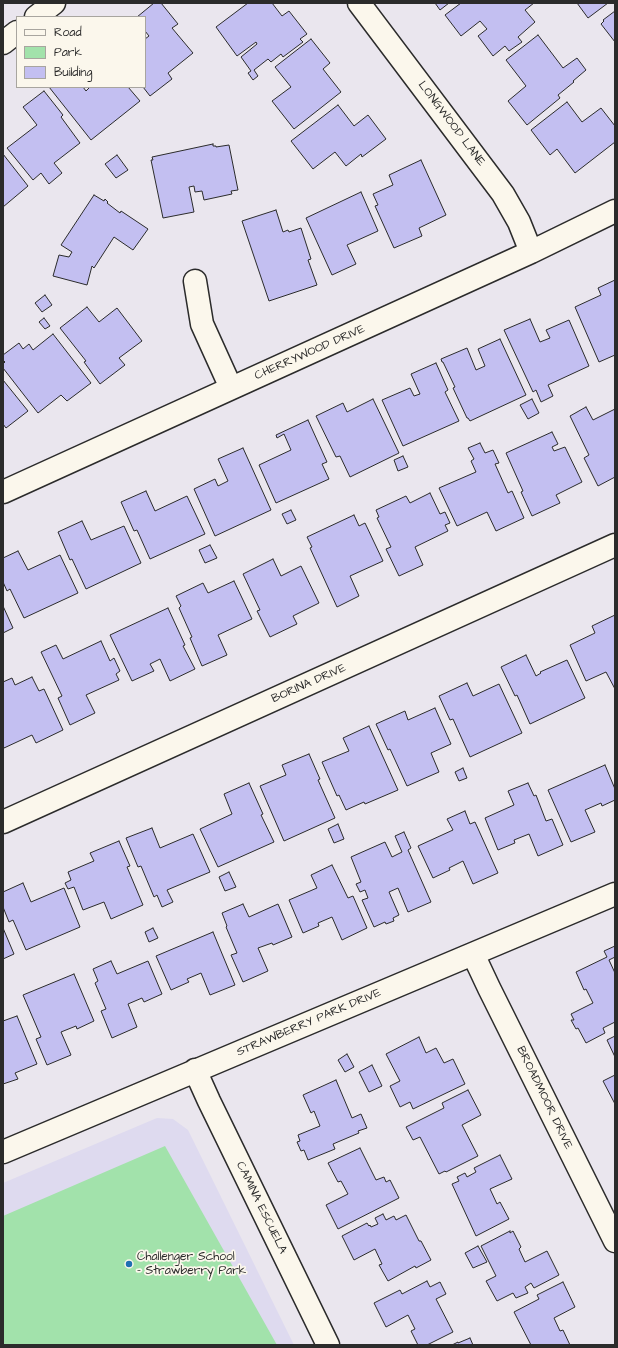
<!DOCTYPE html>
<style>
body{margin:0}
#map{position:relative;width:618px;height:1348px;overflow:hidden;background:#eae6ee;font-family:"Architects Daughter",sans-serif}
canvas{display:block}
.frame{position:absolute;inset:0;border:4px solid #2b2b2b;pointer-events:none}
.legend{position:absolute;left:16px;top:16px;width:130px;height:72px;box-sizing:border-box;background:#fbf7ec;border:1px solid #a8a59f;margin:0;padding:5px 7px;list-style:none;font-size:12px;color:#2b2b2b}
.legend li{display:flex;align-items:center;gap:8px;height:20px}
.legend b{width:20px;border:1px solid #a8a59f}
</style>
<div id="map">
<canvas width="618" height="1348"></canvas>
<div class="frame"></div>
<ul class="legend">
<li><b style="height:5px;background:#fbf7ec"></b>Road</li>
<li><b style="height:11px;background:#a2e2ab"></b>Park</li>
<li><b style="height:11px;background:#c3bff1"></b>Building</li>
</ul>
</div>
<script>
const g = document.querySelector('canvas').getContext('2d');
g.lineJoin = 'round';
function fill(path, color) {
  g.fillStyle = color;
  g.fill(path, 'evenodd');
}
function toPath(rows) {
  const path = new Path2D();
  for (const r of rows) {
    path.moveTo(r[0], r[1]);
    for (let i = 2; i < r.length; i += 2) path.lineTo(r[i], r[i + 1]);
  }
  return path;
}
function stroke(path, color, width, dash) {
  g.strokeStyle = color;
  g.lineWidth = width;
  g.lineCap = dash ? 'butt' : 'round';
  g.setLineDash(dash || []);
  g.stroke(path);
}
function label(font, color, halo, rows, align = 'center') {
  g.font = font + ' "Architects Daughter",sans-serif';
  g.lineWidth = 3.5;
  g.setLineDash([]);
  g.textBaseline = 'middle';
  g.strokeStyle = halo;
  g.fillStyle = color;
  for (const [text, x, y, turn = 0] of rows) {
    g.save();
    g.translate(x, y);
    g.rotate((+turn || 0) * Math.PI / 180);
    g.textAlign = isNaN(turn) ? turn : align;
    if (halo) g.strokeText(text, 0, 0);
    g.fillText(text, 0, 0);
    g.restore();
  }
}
const built = toPath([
 [157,1118,173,1119,188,1130,294,1345,3,1345,3,1183]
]);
const green = toPath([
 [165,1146,277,1345,3,1345,3,1216]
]);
const building = toPath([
 [154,3,161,3,178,24,172,28,193,53,168,73,172,79,150,96,143,87,145,87,145,39,149,36,145,31,145,17,137,17,154,3],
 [248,3,272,3,282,16,289,11,307,34,300,39,303,42,283,57,281,54,271,62,268,59,254,70,258,76,253,80,248,73,251,71,241,57,257,44,256,42,237,56,216,27,248,3],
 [435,3,449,3,440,10,435,3],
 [461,3,534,3,525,10,535,22,518,37,522,42,509,51,505,46,493,56,478,36,487,29,480,21,461,36,445,15,461,3],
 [577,3,608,3,588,18,577,3],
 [615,11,615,42,601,24,604,21,603,20,615,11],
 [538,35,563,68,577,58,586,70,573,81,574,82,558,95,560,98,527,125,508,101,526,86,506,60,538,35],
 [311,39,330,63,323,69,341,92,294,129,272,101,291,87,275,67,311,39],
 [49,87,83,87,86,91,90,87,128,87,140,101,91,140,49,87],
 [44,91,63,115,61,117,80,143,54,163,62,173,49,184,41,173,33,180,7,148,37,125,23,107,44,91],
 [567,102,582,122,601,108,615,126,615,142,575,173,557,149,550,155,531,130,567,102],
 [338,105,354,126,368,115,386,139,362,157,361,154,346,166,335,152,313,169,291,141,338,105],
 [213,144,213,146,216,146,216,147,229,145,238,190,231,191,232,194,204,200,202,191,195,192,194,186,189,187,194,212,163,218,151,160,153,160,152,157,213,144],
 [3,154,28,186,3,207,3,154],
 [117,155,128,170,116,178,105,164,117,155],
 [421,160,446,215,419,228,422,236,394,248,375,206,378,205,373,194,393,185,389,175,421,160],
 [361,192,378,231,347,245,356,264,332,275,306,218,361,192],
 [94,195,104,201,105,199,108,202,107,203,120,213,121,211,148,229,133,250,114,237,94,268,92,266,87,285,53,276,59,255,69,257,72,252,61,245,94,195],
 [276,210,283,232,288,230,289,232,301,228,311,259,308,260,317,285,269,301,242,221,276,210],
 [615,280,615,355,599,362,575,307,601,295,598,288,615,280],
 [45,295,52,305,42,312,35,303,45,295],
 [87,307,99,322,117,308,142,341,119,358,125,365,100,384,84,362,86,361,60,328,87,307],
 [44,318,50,326,45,329,39,322,44,318],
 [530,319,540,342,550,338,546,330,569,320,589,366,548,385,553,396,541,402,536,390,533,392,504,330,530,319],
 [53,334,91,383,67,401,61,395,38,413,3,368,3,364,5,362,3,360,3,355,19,343,23,349,29,344,33,350,53,334],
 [500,339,526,395,470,421,468,418,467,418,453,388,455,387,443,362,442,362,441,359,467,348,476,370,485,366,478,349,500,339],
 [436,363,448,390,445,392,459,421,403,446,382,400,410,388,414,396,420,394,411,374,436,363],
 [3,380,28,411,6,428,3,424,3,380],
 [373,399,399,453,350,477,340,456,336,457,316,416,343,403,347,412,373,399],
 [532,399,539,413,528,419,520,405,532,399],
 [586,407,593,420,615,409,615,477,598,486,584,458,589,455,570,416,586,407],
 [308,420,327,462,322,464,329,479,276,503,259,465,291,450,284,434,277,438,276,435,308,420],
 [552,432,558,444,552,447,554,451,565,447,582,482,556,495,560,503,532,516,521,492,523,491,506,453,552,432],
 [480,443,485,453,493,450,499,463,495,464,508,493,512,491,524,518,496,531,487,512,457,526,439,488,476,472,471,461,474,459,468,448,480,443],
 [243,448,271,510,215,536,194,489,215,479,218,486,228,481,218,459,243,448],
 [403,456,408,467,398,471,394,460,403,456],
 [146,491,155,511,187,496,205,534,150,559,137,530,134,531,121,502,146,491],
 [430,493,440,514,445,512,450,523,445,525,448,531,415,547,423,565,399,576,386,549,391,547,377,518,379,517,376,510,406,496,410,503,430,493],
 [291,510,296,520,287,524,282,514,291,510],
 [354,515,359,526,365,523,383,561,350,576,359,596,337,607,310,548,312,547,307,537,354,515],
 [82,521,91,540,124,526,141,563,86,589,72,559,70,560,58,532,82,521],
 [210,545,217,558,205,563,199,550,210,545],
 [18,551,28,570,60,555,78,593,24,618,10,589,7,591,3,582,3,558,18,551],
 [273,559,281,576,301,566,319,603,293,616,297,624,270,637,257,611,260,610,243,574,273,559],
 [234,581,252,619,218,635,227,655,202,666,190,638,192,637,179,608,181,606,176,596,203,583,208,593,234,581],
 [3,606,13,628,3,633,3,606],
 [168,608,185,645,183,646,195,669,170,681,160,659,150,664,154,671,132,681,110,635,168,608],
 [615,615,615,689,606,672,586,681,570,645,595,633,592,626,615,615],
 [101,641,110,661,114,658,120,671,116,674,119,680,86,695,95,713,70,725,58,698,62,696,41,652,56,645,63,659,101,641],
 [526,655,536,676,541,673,540,672,567,660,585,698,530,724,517,695,515,696,501,667,526,655],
 [32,677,39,691,44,689,63,730,36,743,32,735,4,748,3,745,3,682,12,678,15,685,32,677],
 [467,683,473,696,499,684,522,733,470,757,453,719,450,720,439,696,467,683],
 [435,708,451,744,431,753,439,772,407,786,390,749,388,750,376,724,405,711,408,720,435,708],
 [369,726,398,790,365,804,364,802,346,810,339,795,337,796,322,762,349,751,343,738,369,726],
 [309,754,320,779,318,780,335,818,284,841,260,786,286,775,282,765,309,754],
 [605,765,615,789,615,800,602,806,601,803,585,810,595,832,571,842,548,790,605,765],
 [463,768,467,778,459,781,455,772,463,768],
 [249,783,263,814,261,815,274,842,218,867,200,829,232,814,224,794,249,783],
 [528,783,534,796,536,795,546,821,552,819,563,845,538,856,529,834,514,840,515,843,498,850,485,818,514,805,508,791,528,783],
 [465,811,470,824,475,822,498,873,473,884,463,861,449,868,450,870,433,878,418,846,453,830,447,819,465,811],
 [338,824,344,839,334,843,328,829,338,824],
 [152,828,160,848,193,834,210,872,167,890,173,902,162,907,157,895,154,897,141,866,138,867,126,838,152,828],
 [404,832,411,848,408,850,431,902,408,912,398,888,389,892,399,915,393,918,394,921,386,924,385,922,374,927,362,900,368,898,365,890,360,892,356,884,361,882,351,857,385,842,392,857,402,852,395,836,404,832],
 [119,841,130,866,127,867,143,905,111,919,104,902,83,910,74,887,68,889,65,883,71,880,68,872,94,861,90,853,119,841],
 [332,865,348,898,353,896,367,928,342,940,332,917,318,923,319,926,303,933,289,900,317,888,311,875,332,865],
 [229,872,236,887,225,891,219,877,229,872],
 [23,883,31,902,64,888,80,927,26,950,13,920,9,922,3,907,3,892,23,883],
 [243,904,249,917,278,904,292,937,273,945,272,943,258,948,268,971,243,982,231,955,237,953,226,927,227,926,222,913,243,904],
 [3,928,14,954,3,959,3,928],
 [153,928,158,938,149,942,145,932,153,928],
 [213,932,235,985,210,995,201,973,187,979,189,982,171,990,156,956,213,932],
 [615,946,615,957,609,960,615,973,615,1022,603,1028,605,1033,586,1043,578,1028,576,1029,571,1020,574,1020,571,1014,593,1003,586,989,584,990,576,972,607,957,604,951,615,946],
 [111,961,117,974,148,961,162,994,144,1002,142,998,128,1004,137,1027,112,1038,101,1011,106,1009,95,983,98,981,93,969,111,961],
 [74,974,94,1021,77,1029,76,1026,61,1032,71,1055,47,1065,36,1039,41,1037,23,995,74,974],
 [17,1016,37,1064,15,1073,18,1079,3,1084,3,1021,17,1016],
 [615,1036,615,1057,607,1040,615,1036],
 [419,1037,426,1053,436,1048,444,1063,453,1059,465,1084,413,1109,410,1102,400,1107,390,1086,400,1081,386,1054,419,1037],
 [347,1054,354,1067,345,1072,338,1060,347,1054],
 [372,1065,382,1086,369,1092,359,1072,372,1065],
 [615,1075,615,1104,603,1081,615,1075],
 [336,1080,352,1118,361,1114,367,1128,358,1131,359,1133,333,1144,335,1149,308,1160,304,1150,301,1151,297,1142,300,1141,298,1135,320,1126,314,1111,311,1113,303,1095,336,1080],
 [468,1090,481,1115,462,1125,478,1156,446,1172,445,1171,439,1174,420,1137,413,1140,406,1127,444,1108,442,1103,468,1090],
 [360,1148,376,1180,384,1177,386,1182,390,1180,399,1198,338,1229,326,1205,348,1194,341,1181,338,1182,328,1163,360,1148],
 [500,1155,512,1179,490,1189,497,1204,500,1202,509,1219,476,1236,452,1184,459,1181,457,1177,465,1173,467,1177,476,1172,474,1168,500,1155],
 [383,1214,386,1220,394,1216,396,1220,406,1215,419,1241,421,1241,431,1260,416,1268,415,1266,388,1281,379,1265,382,1264,375,1249,354,1260,342,1236,367,1223,369,1226,370,1225,371,1227,378,1224,375,1218,383,1214],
 [510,1231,510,1233,513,1231,521,1247,519,1249,525,1262,547,1251,559,1275,534,1288,531,1283,525,1287,528,1293,516,1298,513,1293,497,1301,486,1281,496,1276,481,1246,510,1231],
 [478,1246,487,1262,473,1268,465,1253,478,1246],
 [427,1281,430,1287,440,1282,446,1294,436,1299,453,1332,427,1345,418,1345,411,1331,415,1329,408,1315,386,1327,374,1303,400,1290,402,1294,427,1281],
 [563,1282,575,1307,554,1318,560,1331,563,1330,570,1345,531,1345,514,1312,539,1299,537,1295,563,1282],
 [470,1338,473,1345,452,1345,458,1342,458,1343,470,1338]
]);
const minor = toPath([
 [359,3,503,194,519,222,531,252],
 [36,17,54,3],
 [3,43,17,32],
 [195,281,202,324,231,388],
 [3,492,531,252,615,211],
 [3,822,615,545],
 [473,954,489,988,615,1241],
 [195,1070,209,1101,328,1345],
 [3,1152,615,894]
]);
const markers = [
 [129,1264,4,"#1f6fb2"]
];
const streetNames = [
 ["LONGWOOD LANE",451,124,53],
 ["CHERRYWOOD DRIVE",310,353,-24],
 ["BORINA DRIVE",309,684,-24],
 ["STRAWBERRY PARK DRIVE",309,1023,-23],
 ["BROADMOOR DRIVE",544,1098,64],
 ["CAMINA ESCUELA",261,1208,64]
];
const poiNames = [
 ["Challenger School",137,1257],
 ["- Strawberry Park",137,1271]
];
fill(built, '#dedaef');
fill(green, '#a2e2ab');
fill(building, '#c3bff1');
stroke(building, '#2b2b2b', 1);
stroke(minor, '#2b2b2b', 25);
stroke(minor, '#fbf7ec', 22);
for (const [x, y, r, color] of markers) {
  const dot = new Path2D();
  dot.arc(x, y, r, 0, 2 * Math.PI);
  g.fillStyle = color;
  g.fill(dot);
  stroke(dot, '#fbf7ec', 1.5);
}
label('12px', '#2b2b2b', '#fbf7ec', streetNames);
label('12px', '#2b2b2b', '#fbf7ec', poiNames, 'left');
</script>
